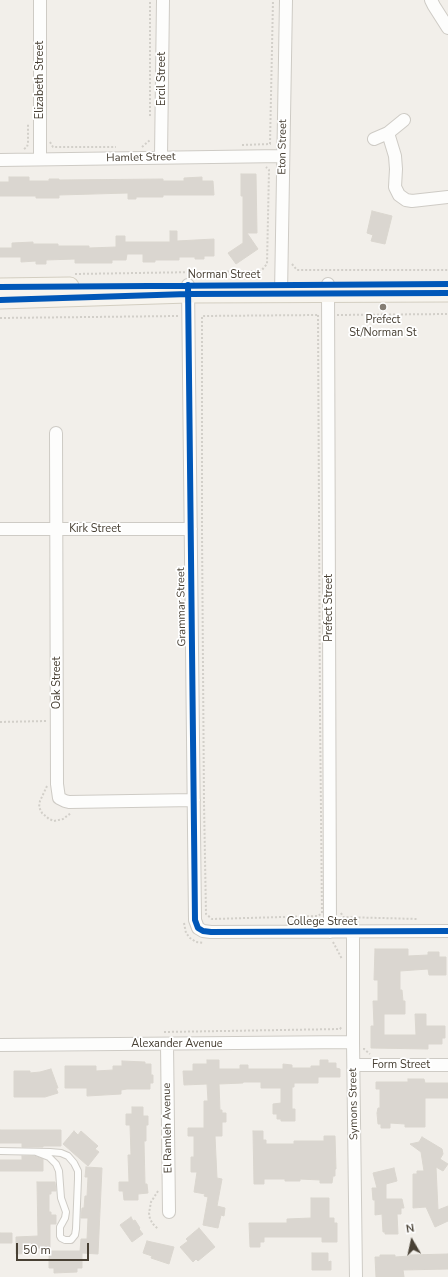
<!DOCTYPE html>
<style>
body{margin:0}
#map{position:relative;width:448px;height:1277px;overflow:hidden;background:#f2efea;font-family:"Nunito Sans",sans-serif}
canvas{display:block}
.north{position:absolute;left:392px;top:1221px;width:40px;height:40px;-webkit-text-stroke:3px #fff;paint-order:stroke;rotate:351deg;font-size:11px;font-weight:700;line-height:16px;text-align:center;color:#484034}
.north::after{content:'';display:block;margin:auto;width:14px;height:18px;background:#484034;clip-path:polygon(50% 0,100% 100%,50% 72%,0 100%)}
.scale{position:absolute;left:16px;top:1243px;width:73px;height:18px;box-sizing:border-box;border:2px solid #484034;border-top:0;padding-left:5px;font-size:12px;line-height:14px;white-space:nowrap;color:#484034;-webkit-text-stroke:3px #fff;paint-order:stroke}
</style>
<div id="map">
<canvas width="448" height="1277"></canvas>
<div class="north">N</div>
<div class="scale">50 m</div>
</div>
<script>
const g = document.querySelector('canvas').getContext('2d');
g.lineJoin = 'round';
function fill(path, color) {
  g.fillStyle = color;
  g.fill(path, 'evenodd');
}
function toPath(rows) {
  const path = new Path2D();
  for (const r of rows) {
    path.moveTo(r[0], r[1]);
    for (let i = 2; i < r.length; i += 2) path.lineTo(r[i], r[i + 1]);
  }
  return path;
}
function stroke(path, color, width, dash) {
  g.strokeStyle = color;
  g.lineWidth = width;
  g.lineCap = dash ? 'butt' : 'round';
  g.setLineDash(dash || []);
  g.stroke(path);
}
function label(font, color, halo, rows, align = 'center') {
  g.font = font + ' "Nunito Sans",sans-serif';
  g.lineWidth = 3.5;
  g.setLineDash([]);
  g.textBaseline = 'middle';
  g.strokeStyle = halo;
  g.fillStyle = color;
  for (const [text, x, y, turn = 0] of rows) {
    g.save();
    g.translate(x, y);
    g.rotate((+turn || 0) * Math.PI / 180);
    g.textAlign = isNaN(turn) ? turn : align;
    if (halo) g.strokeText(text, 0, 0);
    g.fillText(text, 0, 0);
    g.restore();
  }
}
const building = toPath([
 [241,174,256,174,257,233,247,233,258,249,236,264,228,253,243,243,243,196,241,196,241,174],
 [9,177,29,177,29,181,49,181,49,179,59,179,59,180,163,179,163,181,184,181,184,178,202,177,202,181,213,181,214,195,163,195,163,197,136,197,136,199,128,199,128,193,59,195,59,198,36,198,36,196,0,196,0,182,9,182,9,177],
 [372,211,392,216,385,244,371,241,373,235,367,233,372,211],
 [170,231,177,231,177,241,214,239,214,256,204,256,204,259,195,259,195,257,179,257,179,260,155,260,155,262,143,262,143,254,127,254,126,260,112,260,112,263,75,263,75,259,46,260,46,264,36,264,36,261,21,262,21,257,0,257,0,248,12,248,12,243,33,242,33,244,58,244,58,246,89,246,89,248,116,247,116,236,125,236,125,242,170,242,170,231],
 [375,949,408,949,408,956,428,955,428,952,439,952,439,957,446,957,446,975,429,975,428,969,400,971,400,990,402,990,403,1001,405,1001,405,1014,384,1014,384,1035,416,1035,415,1014,426,1014,426,1026,445,1026,445,1038,442,1038,442,1044,428,1044,428,1049,371,1048,371,1026,374,1026,373,1001,378,1001,378,980,374,980,375,949],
 [207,1060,219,1060,219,1069,240,1069,240,1065,248,1065,248,1069,283,1069,283,1064,292,1065,292,1068,311,1068,311,1066,320,1066,320,1060,328,1060,328,1063,336,1063,336,1068,340,1069,340,1077,318,1077,318,1083,294,1083,294,1087,292,1087,292,1109,295,1109,295,1121,281,1121,281,1119,277,1119,277,1114,273,1114,273,1104,281,1103,281,1088,261,1088,261,1082,243,1082,243,1083,219,1084,220,1110,222,1110,222,1113,226,1113,226,1122,222,1122,222,1136,215,1136,217,1178,222,1179,217,1206,225,1208,224,1216,221,1215,218,1228,203,1225,208,1197,204,1196,205,1194,194,1192,197,1172,191,1172,191,1157,194,1157,194,1136,188,1136,188,1128,204,1128,204,1101,208,1101,207,1084,184,1085,183,1071,193,1071,193,1064,207,1064,207,1060],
 [122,1061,145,1062,145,1064,151,1064,151,1075,153,1075,153,1083,150,1083,150,1089,127,1089,121,1090,121,1094,87,1096,87,1088,65,1088,65,1066,96,1066,96,1071,113,1070,113,1066,122,1066,122,1061],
 [51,1069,58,1088,56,1088,58,1093,45,1097,14,1097,14,1071,30,1071,30,1073,40,1072,51,1069],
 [408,1079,424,1079,425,1083,448,1083,448,1098,425,1098,425,1127,405,1127,405,1124,390,1123,390,1128,381,1128,381,1124,378,1124,377,1113,378,1108,380,1108,380,1089,376,1089,376,1082,408,1082,408,1079],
 [132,1107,143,1107,143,1116,148,1116,148,1125,146,1125,146,1141,144,1141,145,1184,147,1184,148,1193,138,1194,138,1200,124,1200,123,1191,119,1191,119,1182,129,1182,128,1155,131,1155,130,1125,126,1125,126,1114,132,1114,132,1107],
 [0,1130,61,1130,61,1146,43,1146,43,1147,22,1147,22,1143,0,1143,0,1130],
 [74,1131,78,1135,81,1131,98,1146,95,1149,99,1152,88,1166,63,1144,74,1131],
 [253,1131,263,1131,263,1140,266,1140,266,1144,294,1144,294,1141,324,1141,324,1136,335,1136,336,1169,335,1169,335,1176,333,1176,332,1183,320,1183,320,1180,300,1179,300,1181,285,1181,285,1179,264,1179,264,1184,254,1184,253,1131],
 [422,1137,442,1149,443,1154,440,1159,448,1164,443,1171,436,1167,438,1210,448,1206,448,1221,435,1227,426,1207,413,1208,413,1174,417,1174,417,1171,424,1171,421,1152,410,1144,419,1142,422,1137],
 [22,1156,34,1156,43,1159,43,1171,0,1171,0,1160,22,1160,22,1156],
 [86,1167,102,1168,98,1254,82,1253,82,1268,77,1268,77,1272,54,1273,54,1268,49,1268,49,1251,80,1251,81,1239,87,1239,88,1218,81,1218,82,1208,84,1208,85,1196,87,1196,88,1177,85,1177,86,1167],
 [394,1168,397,1181,386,1184,386,1199,402,1199,404,1208,401,1208,401,1214,397,1214,398,1234,385,1234,385,1232,383,1232,382,1214,375,1215,375,1200,373,1200,372,1188,377,1188,373,1173,394,1168],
 [37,1182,55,1182,56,1191,51,1191,51,1194,49,1194,49,1212,51,1212,51,1215,56,1215,56,1224,50,1224,50,1248,32,1248,32,1253,16,1254,16,1237,38,1236,37,1182],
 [311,1198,329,1198,329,1218,334,1218,334,1223,337,1223,337,1242,322,1242,322,1237,264,1237,264,1242,260,1242,260,1247,250,1247,249,1223,287,1223,287,1219,311,1218,311,1198],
 [131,1217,133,1221,135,1220,140,1228,139,1229,143,1234,132,1242,120,1225,131,1217],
 [199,1228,215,1247,198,1261,196,1259,193,1262,180,1247,188,1241,186,1239,199,1228],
 [0,1233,12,1233,12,1243,0,1243,0,1233],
 [147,1241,174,1247,169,1264,151,1258,152,1256,143,1253,147,1241],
 [312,1253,328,1253,328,1262,331,1261,331,1270,312,1270,312,1253],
 [448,1254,448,1269,403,1270,404,1277,376,1277,375,1257,380,1257,380,1255,395,1255,395,1257,410,1256,410,1255,448,1254]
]);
const path = toPath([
 [150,116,150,0],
 [50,142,53,147,116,147],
 [242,145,270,144,273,0],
 [142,147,150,140,150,139],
 [24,149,27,147,28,143,28,123],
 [292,264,297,270,448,270],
 [75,274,261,271,267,264,269,170,266,167],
 [318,315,320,711,322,913,318,916,212,919,206,914,204,802,202,532,202,316,318,315],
 [337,315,448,314],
 [0,318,179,316],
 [0,722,47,721],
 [47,786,40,801,39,807,42,813,49,819,54,821,63,819,71,813],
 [341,913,343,917,418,919],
 [184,923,186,933,190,938,196,942,204,943],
 [333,942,342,959],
 [164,1032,340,1029,342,1026],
 [364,1048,364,1049,370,1054],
 [158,1191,151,1202,149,1213,150,1219,153,1224,158,1229]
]);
const lane = toPath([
 [0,1151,50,1152,61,1153,68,1156,74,1163,78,1171,78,1179,76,1229,75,1235,71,1240,65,1240,61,1238,60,1236,60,1227,65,1218,66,1212,61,1198,59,1171,56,1164,49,1157,36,1152]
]);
const street = toPath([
 [40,0,40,159],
 [431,0,434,6,448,28],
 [388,133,395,156,396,169,395,187,399,195,406,200,412,201,448,197],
 [374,139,388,133,404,120],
 [161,157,163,0],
 [0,160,283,156],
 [328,284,330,932],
 [188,285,195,920,198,928,203,931,211,932,448,931],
 [281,294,286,0],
 [56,433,57,784,59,798,65,801,69,802,194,800],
 [0,529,191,529],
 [353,932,353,1042,356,1277],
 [167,1044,169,1212],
 [0,1045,353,1042],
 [354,1065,448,1065]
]);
const secondary = toPath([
 [0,287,70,286],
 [0,300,188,294,448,293]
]);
const cycleway = toPath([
 [188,285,195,920,198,928,203,931,211,932,448,931],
 [0,287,448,284],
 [0,300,188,294,448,293]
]);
const markers = [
 [383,307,4,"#847d74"]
];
const streetNames = [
 ["Ercil Street",162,79,-90],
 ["Elizabeth Street",40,80,-90],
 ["Eton Street",283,147,-89],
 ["Hamlet Street",141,158,-1],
 ["Norman Street",224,275],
 ["Kirk Street",95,529],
 ["Grammar Street",182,607,-91],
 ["Prefect Street",329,608,-90],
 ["Oak Street",57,683,-90],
 ["College Street",322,922],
 ["Alexander Avenue",177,1044],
 ["Form Street",401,1065],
 ["Symons Street",354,1104,-91],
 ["El Ramleh Avenue",168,1128,-91]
];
const poiNames = [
 ["Prefect",383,320],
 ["St/Norman St",383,333]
];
fill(building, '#dad6d0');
stroke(building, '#dad6cf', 1);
stroke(lane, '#cecbc5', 8);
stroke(street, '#cecbc5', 14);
stroke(secondary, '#d3cec1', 19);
stroke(path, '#d2cfc9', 2, [2, 2]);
stroke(lane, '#fdfdfc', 6);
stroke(street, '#fdfdfc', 12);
stroke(secondary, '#f7f4ee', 17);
stroke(cycleway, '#0057b8', 6);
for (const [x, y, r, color] of markers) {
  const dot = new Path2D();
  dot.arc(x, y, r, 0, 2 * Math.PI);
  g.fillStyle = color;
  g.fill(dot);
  stroke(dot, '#fff', 1.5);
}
label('11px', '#484034', '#fff', streetNames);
label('11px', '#484034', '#fff', poiNames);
</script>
